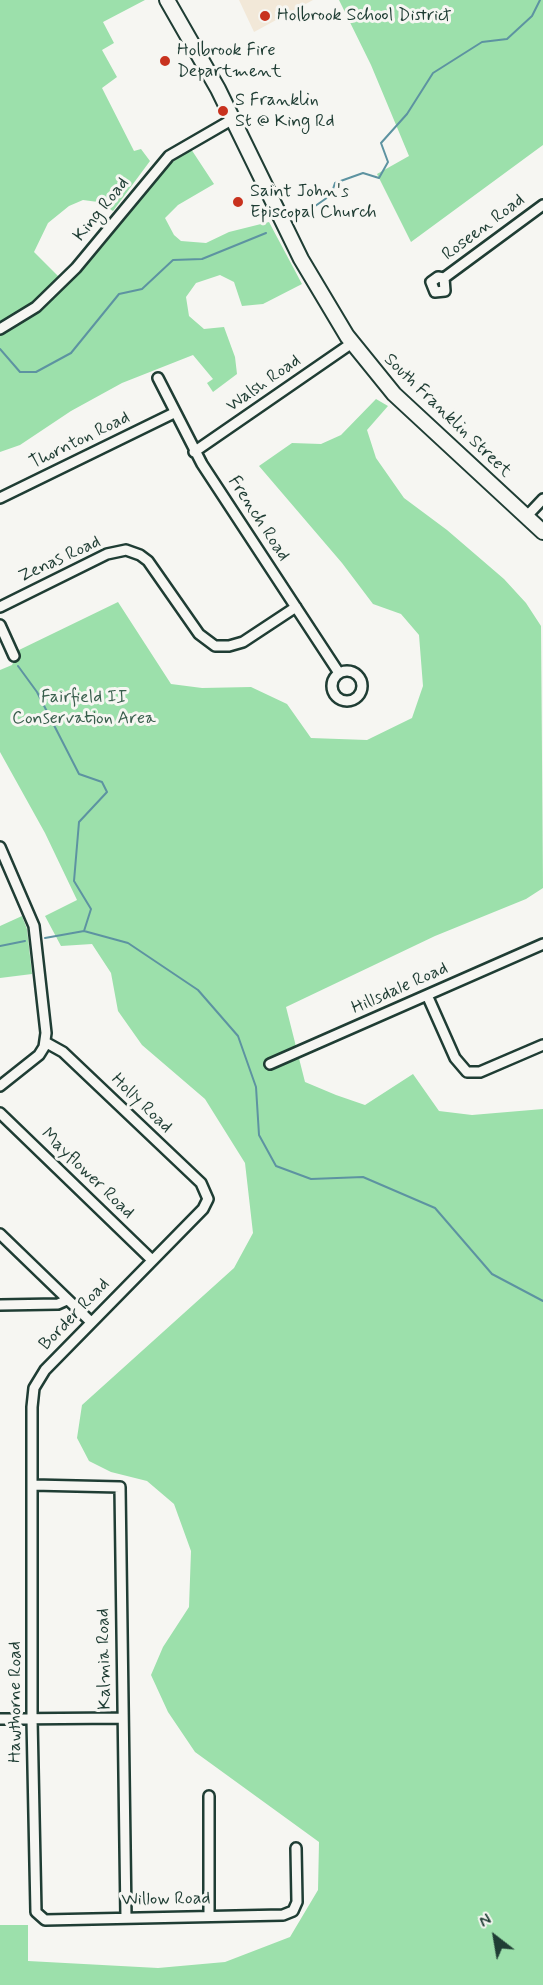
<!DOCTYPE html>
<style>
body{margin:0}
#map{position:relative;width:543px;height:1985px;overflow:hidden;background:#f6f6f2;font-family:Mynerve,sans-serif}
canvas{display:block}
.north{position:absolute;left:465px;top:1907px;width:60px;height:60px;-webkit-text-stroke:4px #f6f6f2;paint-order:stroke;rotate:329deg;font-size:16px;font-weight:700;line-height:24px;text-align:center;color:#1f3d34}
.north::after{content:'';display:block;margin:auto;width:21px;height:27px;background:#1f3d34;clip-path:polygon(50% 0,100% 100%,50% 72%,0 100%)}
</style>
<div id="map">
<canvas width="543" height="1985"></canvas>
<div class="north">N</div>
</div>
<script>
const g = document.querySelector('canvas').getContext('2d');
g.lineJoin = 'round';
function fill(path, color) {
  g.fillStyle = color;
  g.fill(path, 'evenodd');
}
function toPath(rows) {
  const path = new Path2D();
  for (const r of rows) {
    if (r.length === 3) {
      path.moveTo(r[0] + r[2], r[1]);
      path.arc(r[0], r[1], r[2], 0, 2 * Math.PI);
      continue;
    }
    path.moveTo(r[0], r[1]);
    for (let i = 2; i < r.length; i += 2) path.lineTo(r[i], r[i + 1]);
  }
  return path;
}
function stroke(path, color, width, dash) {
  g.strokeStyle = color;
  g.lineWidth = width;
  g.lineCap = dash ? 'butt' : 'round';
  g.setLineDash(dash || []);
  g.stroke(path);
}
function label(font, color, halo, rows, align = 'center') {
  g.font = font + ' Mynerve,sans-serif';
  g.lineWidth = 6;
  g.setLineDash([]);
  g.textBaseline = 'middle';
  g.strokeStyle = halo;
  g.fillStyle = color;
  for (const [text, x, y, turn = 0] of rows) {
    g.save();
    g.translate(x, y);
    g.rotate((+turn || 0) * Math.PI / 180);
    g.textAlign = isNaN(turn) ? turn : align;
    if (halo) g.strokeText(text, 0, 0);
    g.fillText(text, 0, 0);
    g.restore();
  }
}
const built = toPath([
 [239,0,313,0,254,32]
]);
const green = toPath([
 [0,0,145,0,103,22,114,43,102,50,117,77,102,88,134,151,141,149,150,161,113,211,98,202,83,200,69,206,48,223,34,252,67,285,103,246,170,164,191,149,214,184,178,205,165,218,174,235,181,241,206,243,229,232,269,222,302,284,263,304,242,306,234,282,220,275,196,283,186,297,189,316,204,329,224,327,235,357,237,374,213,392,207,383,213,379,193,355,122,383,71,411,20,445,0,452],
 [339,0,543,0,543,145,411,242,377,174,409,156,371,65],
 [376,399,388,406,367,430,376,458,404,498,447,530,504,579,526,603,541,626,543,888,526,899,435,936,286,1007,305,1082,336,1095,365,1105,413,1074,439,1111,472,1115,543,1109,543,1985,0,1985,0,1925,28,1925,28,1961,158,1968,225,1962,290,1937,318,1890,319,1842,195,1752,168,1712,151,1675,163,1647,189,1607,191,1551,174,1504,147,1481,111,1472,89,1461,77,1438,82,1405,234,1268,253,1233,245,1163,205,1099,142,1045,118,1011,111,973,92,944,61,946,45,916,77,900,45,833,0,752,0,670,12,665,19,650,118,602,171,684,202,688,251,687,287,704,311,738,367,740,412,718,423,686,419,635,401,614,373,604,342,563,259,466,292,443,321,444,341,435],
 [22,916,27,929,32,974,0,978,0,926]
]);
const stream = toPath([
 [295,220,331,195,335,183,363,173,379,178,388,162,381,143,407,114,433,73,482,42,507,39,532,16,540,0],
 [0,349,20,372,36,372,71,353,119,294,142,289,173,260,202,259,266,233],
 [18,666,37,692,79,774,102,782,107,792,79,822,74,881,91,909,84,931],
 [45,938,84,931,128,943,198,990,238,1036,256,1087,259,1135,276,1166,311,1179,363,1177,435,1208,492,1274,543,1301],
 [0,946,25,941]
]);
const street = toPath([
 [444,278,445,291,435,292,431,282,438,277,444,278,543,205],
 [0,329,36,307,76,268,169,156,233,119],
 [158,378,202,464,339,673],
 [194,452,352,343],
 [0,498,174,413],
 [526,517,543,499],
 [0,607,107,554,126,550,140,555,148,561,199,634,215,646,229,646,243,642,296,607],
 [0,625,14,656],
 [347,686,15],
 [0,847,34,926,46,1033,44,1047,39,1055,0,1086],
 [427,995,455,1058,467,1072,480,1072,543,1045],
 [45,1042,63,1052,201,1183,208,1199,203,1209,45,1370,34,1388,32,1407,32,1719,36,1912,45,1920,283,1915,293,1911,297,1902,296,1848],
 [270,1064,543,944],
 [0,1113,152,1260],
 [0,1234,91,1322],
 [0,1305,58,1304,67,1300],
 [33,1485,120,1487,126,1918],
 [0,1719,123,1718],
 [209,1915,209,1796]
]);
const secondary = toPath([
 [167,0,218,89,301,259,347,336,394,394,543,532]
]);
const markers = [
 [265,16,6,"#c8321e"],
 [165,61,6,"#c8321e"],
 [223,111,6,"#c8321e"],
 [238,202,6,"#c8321e"]
];
const poiNames = [
 ["Holbrook School District",277,16],
 ["Holbrook Fire",177,51],
 ["Department",177,72],
 ["S Franklin",235,101],
 ["St @ King Rd",235,122],
 ["Saint John's",250,192],
 ["Episcopal Church",250,213]
];
const streetNames = [
 ["King Road",102,210,-51],
 ["Roseen Road",484,228,-37],
 ["Walsh Road",264,384,-35],
 ["South Franklin Street",447,416,44],
 ["Thornton Road",80,441,-26],
 ["French Road",258,519,57],
 ["Zenas Road",60,560,-25],
 ["Hillsdale Road",400,989,-24],
 ["Holly Road",141,1104,44],
 ["Mayflower Road",87,1174,44],
 ["Border Road",75,1315,-46],
 ["Kalmia Road",105,1659,-91],
 ["Hawthorne Road",16,1702,-90],
 ["Willow Road",166,1900,-1]
];
const parkNames = [
 ["Fairfield II",84,698],
 ["Conservation Area",84,719]
];
fill(built, '#f2e8d8');
fill(green, '#9ce0ab');
stroke(stream, '#5d93a1', 2);
stroke(street, '#1f3d34', 14);
stroke(secondary, '#1f3d34', 18);
stroke(street, '#f6f6f2', 9);
stroke(secondary, '#f6f6f2', 14);
for (const [x, y, r, color] of markers) {
  const dot = new Path2D();
  dot.arc(x, y, r, 0, 2 * Math.PI);
  g.fillStyle = color;
  g.fill(dot);
  stroke(dot, '#f6f6f2', 2);
}
label('18px', '#1f3d34', '#f6f6f2', poiNames, 'left');
label('18px', '#1f3d34', '#f6f6f2', streetNames);
label('18px', '#385e4c', '#f6f6f2', parkNames);
</script>
